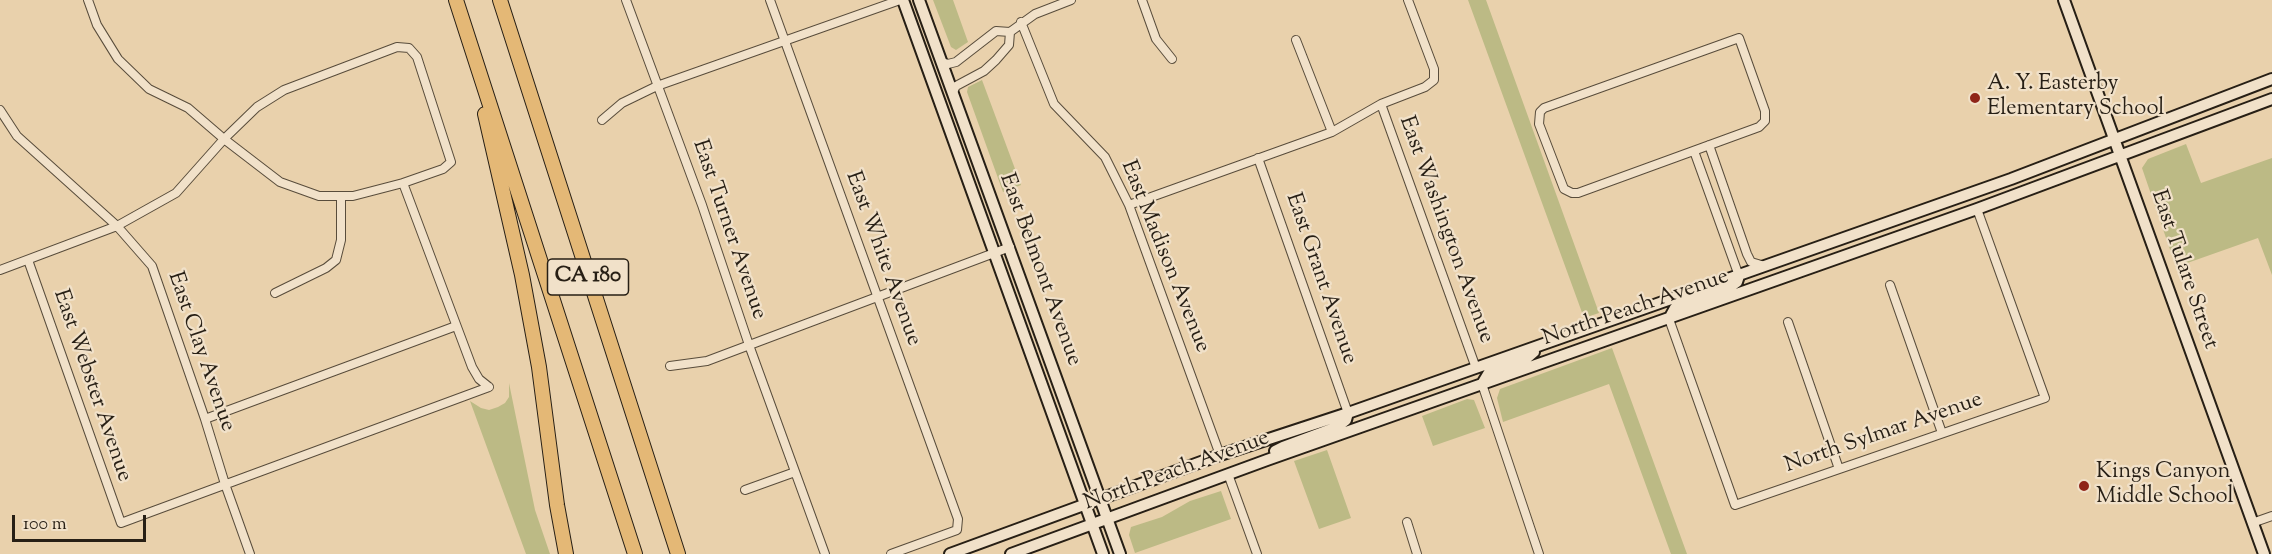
<!DOCTYPE html>
<style>
body{margin:0}
#map{position:relative;width:2272px;height:554px;overflow:hidden;background:#e9d1ac;font-family:"Sorts Mill Goudy",serif}
canvas{display:block}
.scale{position:absolute;left:12px;top:515px;width:134px;height:27px;box-sizing:border-box;border:3px solid #271f15;border-top:0;padding-left:8px;font-size:18px;line-height:21px;white-space:nowrap;color:#271f15;-webkit-text-stroke:4px #f1e1c9;paint-order:stroke}
</style>
<div id="map">
<canvas width="2272" height="554"></canvas>
<div class="scale">100 m</div>
</div>
<script>
const g = document.querySelector('canvas').getContext('2d');
g.lineJoin = 'round';
function fill(path, color) {
  g.fillStyle = color;
  g.fill(path, 'evenodd');
}
function toPath(rows) {
  const path = new Path2D();
  for (const r of rows) {
    path.moveTo(r[0], r[1]);
    for (let i = 2; i < r.length; i += 2) path.lineTo(r[i], r[i + 1]);
  }
  return path;
}
function stroke(path, color, width, dash) {
  g.strokeStyle = color;
  g.lineWidth = width;
  g.lineCap = dash ? 'butt' : 'round';
  g.setLineDash(dash || []);
  g.stroke(path);
}
function label(font, color, halo, rows, align = 'center') {
  g.font = font + ' "Sorts Mill Goudy",serif';
  g.lineWidth = 4.5;
  g.setLineDash([]);
  g.textBaseline = 'middle';
  g.strokeStyle = halo;
  g.fillStyle = color;
  for (const [text, x, y, turn = 0] of rows) {
    g.save();
    g.translate(x, y);
    g.rotate((+turn || 0) * Math.PI / 180);
    g.textAlign = isNaN(turn) ? turn : align;
    if (halo) g.strokeText(text, 0, 0);
    g.fillText(text, 0, 0);
    g.restore();
  }
}
const green = toPath([
 [933,0,953,0,968,42,956,50,951,47],
 [1468,0,1486,0,1599,313,1584,318],
 [982,80,1021,185,1003,192,967,92,968,87],
 [2186,144,2201,183,2272,158,2272,275,2258,238,2176,267,2142,168,2148,159],
 [1612,348,1635,411,1687,554,1671,554,1609,384,1503,422,1497,398,1500,389],
 [509,383,535,510,550,554,526,554,470,401,481,408,489,410,498,407,505,403,509,397],
 [1467,399,1474,400,1485,428,1433,446,1422,416],
 [1327,450,1351,518,1319,529,1294,461],
 [1221,491,1231,519,1135,553,1129,535,1131,527,1162,517,1190,501]
]);
const minor = toPath([
 [626,0,702,205,749,345,825,554],
 [770,0,958,519,957,530,891,554],
 [1142,0,1156,39,1172,59],
 [1021,22,1054,104,1105,157,1129,205,1220,455],
 [1739,38,1765,111,1765,121,1759,127,1578,193,1572,193,1564,189,1539,124,1540,112,1544,108,1739,38],
 [1296,40,1332,132],
 [942,62,948,64,956,62,996,31,1010,32,1035,14,1071,0],
 [953,92,956,86,984,71,996,60,1009,45,1010,32],
 [1381,104,1476,368],
 [0,110,17,136,117,226,152,266,205,419,225,484,250,554],
 [602,120,622,103,657,86,900,0],
 [1709,145,1747,254,1751,262,1765,266],
 [1694,151,1739,276],
 [1258,158,1348,413],
 [403,183,472,367,479,379,489,387],
 [1129,205,1332,132,1381,104,1425,87,1434,80,1434,69,1408,0],
 [28,260,121,523,489,387],
 [0,270,117,226,176,193,224,139,257,107,284,90,397,47,409,48,417,57,451,162,443,169,403,183,353,196,319,196,280,182,224,139,188,108,149,89,118,59,97,25,88,0],
 [1890,285,1942,433],
 [275,293,326,268,336,260,341,240,341,196],
 [1669,319,1735,505,2045,398,1977,209],
 [1788,322,1839,469],
 [670,366,707,361,1010,247],
 [1482,384,1539,554],
 [205,419,456,326],
 [1228,474,1257,554],
 [745,490,795,472],
 [1407,522,1417,554],
 [2252,523,2272,516]
]);
const secondary = toPath([
 [903,0,1103,554],
 [919,0,1120,554],
 [2064,0,2264,554],
 [1669,319,1675,308,1730,287,1737,282,1739,276],
 [1482,384,1488,374,1527,358,1534,352],
 [1275,451,1283,447,1337,427,1346,420,1348,413],
 [950,554,1220,455,1348,413,2011,179,2272,79],
 [1011,554,1267,460,1977,209,2272,99]
]);
const motorway = toPath([
 [456,0,635,554],
 [500,0,678,554],
 [485,114,522,275,539,367,557,505,566,554]
]);
const markers = [
 [1975,98,6,"#8f2418"],
 [2084,486,6,"#8f2418"]
];
const shields = [
 [588,277,81]
];
const shieldNames = [
 ["CA 180",588,277]
];
const poiNames = [
 ["A. Y. Easterby",1987,85],
 ["Elementary School",1987,110],
 ["Kings Canyon",2096,473],
 ["Middle School",2096,498]
];
const streetNames = [
 ["East Turner Avenue",728,230,71],
 ["East Washington Avenue",1445,230,70],
 ["East Madison Avenue",1164,257,68],
 ["East White Avenue",882,259,70],
 ["East Belmont Avenue",1039,270,70],
 ["East Tulare Street",2183,270,71],
 ["East Grant Avenue",1320,279,71],
 ["North Peach Avenue",1636,309,-19],
 ["East Clay Avenue",200,352,71],
 ["East Webster Avenue",91,386,71],
 ["North Sylmar Avenue",1884,434,-19],
 ["North Peach Avenue",1177,472,-20]
];
fill(green, '#bcba85');
stroke(minor, '#584c3b', 10);
stroke(secondary, '#271f15', 14);
stroke(motorway, '#271f15', 16);
stroke(minor, '#f1e1c9', 8);
stroke(secondary, '#f1e1c9', 10);
stroke(motorway, '#e4b876', 14);
for (const [x, y, r, color] of markers) {
  const dot = new Path2D();
  dot.arc(x, y, r, 0, 2 * Math.PI);
  g.fillStyle = color;
  g.fill(dot);
  stroke(dot, '#f1e1c9', 2);
}
for (const [x, y, w] of shields) {
  const box = new Path2D();
  box.roundRect(x - w / 2, y - 18, w, 36, 4.5);
  g.fillStyle = '#f1e1c9';
  g.fill(box);
  stroke(box, '#271f15', 1.5);
}
label('bold 21px', '#271f15', null, shieldNames);
label('22px', '#271f15', '#f1e1c9', poiNames, 'left');
label('22px', '#271f15', '#f1e1c9', streetNames);
</script>
